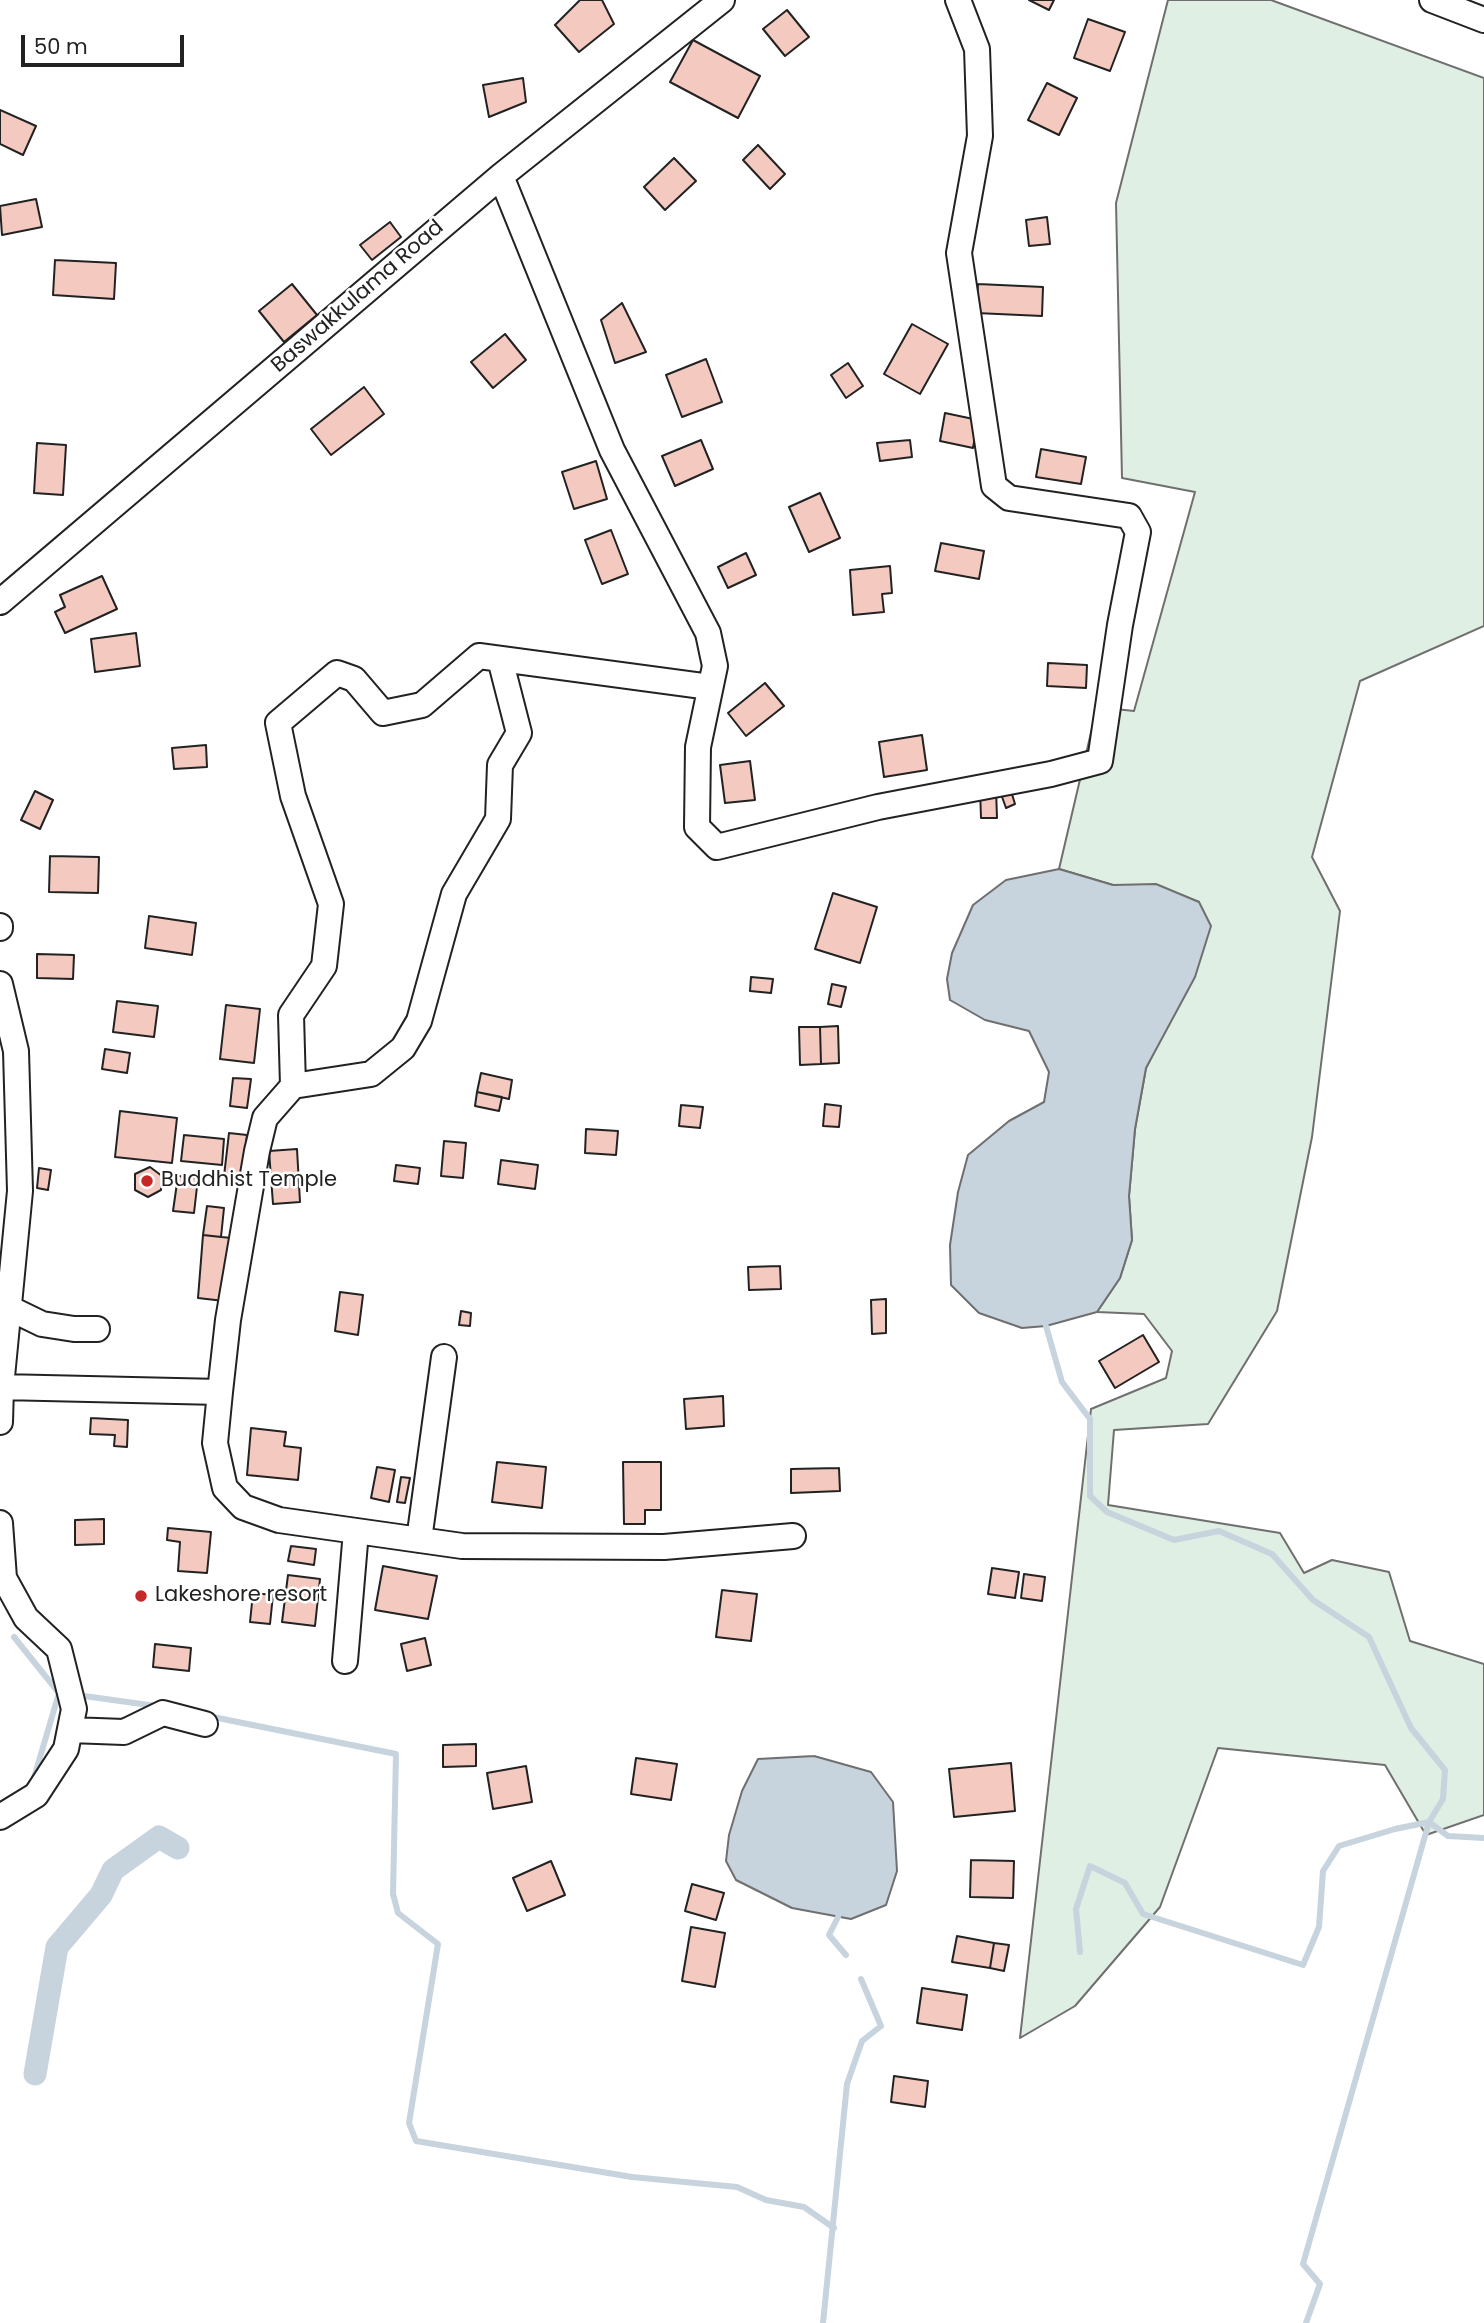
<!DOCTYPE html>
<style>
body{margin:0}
#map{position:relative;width:1484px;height:2323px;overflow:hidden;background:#fff;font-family:Poppins,sans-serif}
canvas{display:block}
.scale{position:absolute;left:21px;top:35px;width:163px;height:32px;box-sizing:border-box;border:4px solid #222;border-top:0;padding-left:9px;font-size:21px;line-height:24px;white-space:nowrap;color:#222;-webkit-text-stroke:5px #fff;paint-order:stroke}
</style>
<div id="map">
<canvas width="1484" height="2323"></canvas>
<div class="scale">50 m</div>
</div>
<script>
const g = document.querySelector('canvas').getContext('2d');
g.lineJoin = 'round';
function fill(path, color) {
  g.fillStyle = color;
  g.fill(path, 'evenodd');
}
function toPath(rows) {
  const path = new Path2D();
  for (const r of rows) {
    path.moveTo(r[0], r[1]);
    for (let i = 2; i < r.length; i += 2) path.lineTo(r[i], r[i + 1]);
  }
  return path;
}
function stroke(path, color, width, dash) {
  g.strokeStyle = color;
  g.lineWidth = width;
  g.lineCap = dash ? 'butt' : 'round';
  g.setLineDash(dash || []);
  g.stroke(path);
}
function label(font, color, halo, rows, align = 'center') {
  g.font = font + ' Poppins,sans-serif';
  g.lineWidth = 5;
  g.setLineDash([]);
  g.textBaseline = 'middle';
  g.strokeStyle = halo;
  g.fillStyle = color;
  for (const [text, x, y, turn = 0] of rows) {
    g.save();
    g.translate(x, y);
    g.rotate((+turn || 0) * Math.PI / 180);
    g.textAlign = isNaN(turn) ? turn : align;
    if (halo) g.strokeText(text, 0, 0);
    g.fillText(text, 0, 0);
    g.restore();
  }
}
const green = toPath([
 [1168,0,1271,0,1484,78,1484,626,1360,681,1312,857,1340,911,1312,1137,1277,1311,1208,1424,1114,1430,1108,1505,1280,1533,1304,1573,1332,1560,1389,1572,1410,1641,1484,1664,1484,1815,1426,1835,1385,1765,1218,1748,1160,1907,1075,2006,1020,2038,1091,1409,1166,1378,1172,1351,1144,1314,1097,1312,1120,1278,1132,1240,1129,1196,1135,1129,1146,1068,1169,1022,1199,902,1156,885,1113,885,1059,869,1097,707,1134,711,1195,492,1122,478,1116,203,1168,0]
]);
const water = toPath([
 [1059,869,1113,885,1156,884,1199,902,1211,926,1195,977,1146,1068,1135,1129,1129,1196,1132,1240,1120,1278,1097,1312,1046,1326,1022,1328,979,1313,951,1285,950,1245,958,1192,968,1155,1009,1121,1044,1102,1049,1072,1029,1031,985,1020,950,1000,947,979,952,953,973,905,1006,880,1059,869],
 [814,1756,871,1772,893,1802,897,1871,886,1905,851,1919,792,1908,736,1880,726,1861,729,1835,742,1791,758,1759,814,1756]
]);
const stream = toPath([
 [1046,1326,1062,1382,1090,1419,1090,1496,1107,1512,1174,1540,1219,1531,1272,1554,1313,1600,1369,1637,1411,1728,1445,1770,1443,1799,1429,1822,1303,2264,1320,2284,1306,2323],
 [14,1637,59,1693,62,1693],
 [77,1695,156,1706],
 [208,1716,396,1754,393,1894,398,1913,438,1944,409,2123,416,2141,632,2177,737,2187,766,2200,804,2207,834,2228],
 [33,1781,59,1693],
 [838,1917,829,1935,846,1955],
 [1080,1952,1076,1909,1090,1866,1125,1883,1143,1914,1303,1965,1319,1927,1323,1871,1339,1846,1395,1829,1429,1822,1448,1836,1484,1838],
 [823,2323,847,2084,862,2041,881,2026,861,1979]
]);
const canal = toPath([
 [35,2074,57,1947,101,1895,113,1870,159,1837,178,1848]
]);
const building = toPath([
 [580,0,602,0,614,24,579,52,555,25,580,0],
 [1029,0,1054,0,1049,10,1029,0],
 [787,10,809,37,785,56,763,29,787,10],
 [1088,19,1125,32,1110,71,1074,58,1088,19],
 [693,40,760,76,738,118,670,82,693,40],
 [523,78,526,102,489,117,483,85,523,78],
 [1047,83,1077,98,1059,135,1028,120,1047,83],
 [0,110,36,126,23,155,0,144,0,110],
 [758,145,785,174,770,189,743,160,758,145],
 [674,158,696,181,665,210,644,187,674,158],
 [36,199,42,227,2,235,0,206,36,199],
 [1047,217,1050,244,1029,246,1026,220,1047,217],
 [390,222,401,237,372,260,360,245,390,222],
 [55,260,116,263,114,299,53,295,55,260],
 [292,284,317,315,284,342,259,311,292,284],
 [978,284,1043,287,1042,316,976,313,978,284],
 [622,303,646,352,615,363,601,320,622,303],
 [912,324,948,344,920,394,884,374,912,324],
 [505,334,526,360,493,388,471,362,505,334],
 [706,359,722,402,682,417,666,375,706,359],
 [848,363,863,386,846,398,831,375,848,363],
 [364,387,384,414,331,455,311,429,364,387],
 [945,413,978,420,973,448,940,441,945,413],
 [701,440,713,469,675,486,662,456,701,440],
 [910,440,912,457,880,461,877,443,910,440],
 [37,443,66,445,63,495,34,493,37,443],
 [1041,449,1086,457,1081,484,1036,477,1041,449],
 [596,461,607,499,574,509,562,472,596,461],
 [820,493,840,538,809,552,789,507,820,493],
 [611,530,628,574,602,584,585,540,611,530],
 [941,543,984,551,979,579,935,571,941,543],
 [746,553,756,575,728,588,718,567,746,553],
 [890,566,892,593,882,594,884,612,853,615,850,570,890,566],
 [102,576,117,609,65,633,55,612,65,607,60,595,102,576],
 [136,633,140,666,95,672,91,639,136,633],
 [1048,663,1087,665,1086,688,1047,686,1048,663],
 [765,683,784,706,746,736,728,713,765,683],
 [922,735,927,770,884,777,879,742,922,735],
 [206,745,207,767,174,769,172,748,206,745],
 [750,761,755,800,725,803,720,765,750,761],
 [980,789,996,789,997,818,981,818,980,789],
 [35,791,53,800,40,829,21,820,35,791],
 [1011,791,1015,804,1006,808,1001,794,1011,791],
 [50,856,99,857,98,893,49,892,50,856],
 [833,893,877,907,860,963,815,949,833,893],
 [149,916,196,923,192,955,145,948,149,916],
 [37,954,74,955,73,979,37,978,37,954],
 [751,977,773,979,771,993,750,991,751,977],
 [832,984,846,987,841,1007,828,1004,832,984],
 [117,1001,158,1006,154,1037,113,1032,117,1001],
 [226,1005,260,1009,254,1063,220,1059,226,1005],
 [838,1026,839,1063,821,1064,820,1027,838,1026],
 [799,1027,820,1027,821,1064,800,1065,799,1027],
 [105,1049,130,1053,127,1073,102,1069,105,1049],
 [481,1073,512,1080,509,1099,477,1092,481,1073],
 [233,1078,251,1079,247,1108,230,1106,233,1078],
 [477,1092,502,1097,499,1111,475,1106,477,1092],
 [825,1104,841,1106,839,1127,823,1126,825,1104],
 [681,1105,703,1107,700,1128,679,1126,681,1105],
 [120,1111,177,1118,172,1163,115,1157,120,1111],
 [586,1129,618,1131,616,1155,585,1153,586,1129],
 [229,1133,247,1135,242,1178,224,1176,229,1133],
 [184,1135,224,1139,222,1165,181,1161,184,1135],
 [444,1141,466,1143,463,1178,441,1176,444,1141],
 [297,1149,300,1202,273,1204,269,1151,297,1149],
 [501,1160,538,1165,535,1189,498,1184,501,1160],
 [396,1165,420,1168,418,1184,394,1181,396,1165],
 [150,1167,162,1176,161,1190,148,1197,135,1190,135,1174,150,1167],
 [39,1168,51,1170,48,1190,37,1188,39,1168],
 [178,1176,198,1178,194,1213,173,1211,178,1176],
 [207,1206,224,1208,221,1237,203,1235,207,1206],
 [203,1235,231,1238,224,1301,198,1298,203,1235],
 [780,1266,781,1289,749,1290,748,1267,780,1266],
 [340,1292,363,1295,358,1335,335,1331,340,1292],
 [886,1299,886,1333,872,1334,871,1300,886,1299],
 [461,1311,471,1313,470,1326,459,1325,461,1311],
 [1143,1335,1159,1362,1115,1388,1099,1361,1143,1335],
 [723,1396,724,1426,686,1429,684,1399,723,1396],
 [91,1418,128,1420,127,1447,114,1446,115,1435,90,1434,91,1418],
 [251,1428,286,1432,284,1446,301,1448,298,1480,247,1475,251,1428],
 [497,1462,546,1467,542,1508,492,1502,497,1462],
 [623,1462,661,1462,661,1510,645,1510,645,1524,624,1524,623,1462],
 [377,1467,395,1470,389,1502,371,1498,377,1467],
 [839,1468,840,1491,791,1493,791,1469,839,1468],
 [401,1477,410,1478,405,1503,397,1502,401,1477],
 [104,1519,104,1544,75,1545,75,1520,104,1519],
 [168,1528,211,1532,207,1573,178,1571,180,1542,167,1540,168,1528],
 [291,1546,316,1549,314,1565,288,1561,291,1546],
 [383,1566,437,1576,428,1619,375,1610,383,1566],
 [992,1568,1019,1572,1015,1598,988,1594,992,1568],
 [1024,1574,1045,1577,1042,1601,1021,1598,1024,1574],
 [288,1575,320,1579,315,1626,282,1622,288,1575],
 [722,1590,757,1594,751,1641,716,1637,722,1590],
 [253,1593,273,1595,270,1624,250,1622,253,1593],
 [425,1638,431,1665,407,1671,401,1644,425,1638],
 [155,1644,191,1648,189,1671,153,1667,155,1644],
 [476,1744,476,1766,443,1767,443,1745,476,1744],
 [636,1758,677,1764,671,1800,631,1794,636,1758],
 [1011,1763,1015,1811,954,1817,949,1769,1011,1763],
 [526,1766,532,1802,493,1809,487,1773,526,1766],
 [971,1860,1014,1861,1013,1898,970,1897,971,1860],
 [551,1861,565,1895,527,1911,513,1878,551,1861],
 [692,1884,724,1893,716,1920,685,1911,692,1884],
 [691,1927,725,1933,715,1987,682,1981,691,1927],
 [957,1936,994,1943,990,1968,952,1962,957,1936],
 [994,1943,1009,1945,1004,1971,990,1968,994,1943],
 [922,1988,967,1995,962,2030,917,2023,922,1988],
 [894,2076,928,2081,925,2107,891,2102,894,2076]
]);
const minor = toPath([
 [1432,0,1484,20],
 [501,176,612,450,708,633,715,666,698,747,697,827,717,847,878,807,1051,774,1100,761,1120,625,1138,532,1129,516,1009,498,994,486,959,253,980,136,977,49,958,0],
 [0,602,501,176,722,0],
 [0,926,0,928],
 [0,984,16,1051,20,1191,1,1387,0,1422],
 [293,1086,371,1074,403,1048,419,1021,454,894,498,819,500,765,519,733,500,659],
 [9,1308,42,1324,74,1329,97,1329],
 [1,1387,220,1392,215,1443,225,1488,243,1507,279,1520,462,1546,664,1547,793,1536],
 [220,1392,228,1320,257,1151,265,1118,293,1086,291,1015,324,966,331,904,293,796,278,723,337,673,354,679,383,713,422,705,479,656,710,687],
 [0,1523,4,1578,26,1618,59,1649,74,1709,66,1749,36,1795,0,1817],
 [419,1540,444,1357],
 [345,1661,356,1531],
 [70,1730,124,1732,163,1713,205,1724]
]);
const markers = [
 [147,1181,7,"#c62828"],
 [141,1596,7,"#c62828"]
];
const streetNames = [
 ["Baswakkulama Road",358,297,-41]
];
const poiNames = [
 ["Buddhist Temple",161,1181],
 ["Lakeshore resort",155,1596]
];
fill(green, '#e0efe3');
stroke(green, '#6f6f6f', 2);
fill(water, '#c7d3dd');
stroke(water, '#6f6f6f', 2);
stroke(stream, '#c7d3dd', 6);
stroke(canal, '#c7d3dd', 23);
fill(building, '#f3c9c0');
stroke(building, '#222', 2);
stroke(minor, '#222', 28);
stroke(minor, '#fff', 24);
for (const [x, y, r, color] of markers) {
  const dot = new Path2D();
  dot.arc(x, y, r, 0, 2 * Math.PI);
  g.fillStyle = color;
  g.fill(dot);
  stroke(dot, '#fff', 2.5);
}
label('21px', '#222', '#fff', streetNames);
label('21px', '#222', '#fff', poiNames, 'left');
</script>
